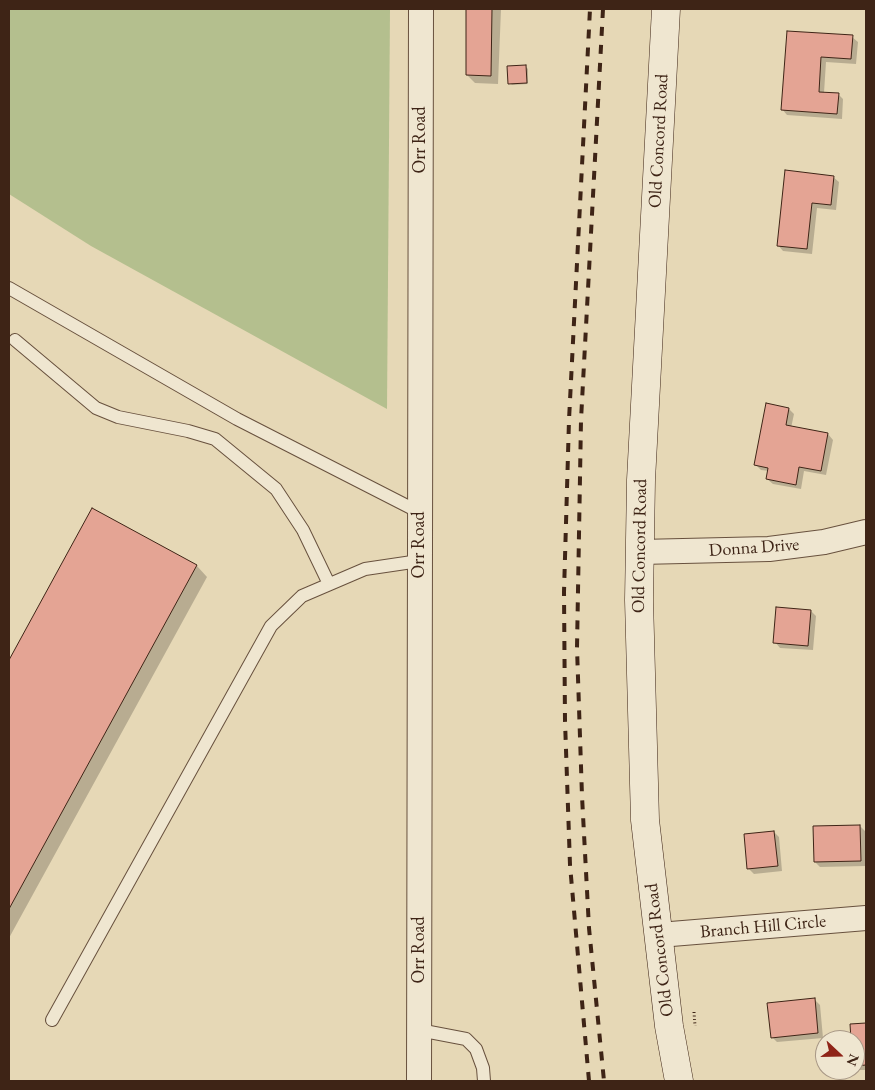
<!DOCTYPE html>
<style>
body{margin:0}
#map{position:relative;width:875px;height:1090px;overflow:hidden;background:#e6d8b6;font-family:"EB Garamond",serif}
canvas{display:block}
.frame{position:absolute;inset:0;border:10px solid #3e2416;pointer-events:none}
.north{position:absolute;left:815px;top:1030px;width:50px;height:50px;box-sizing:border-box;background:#efe6d0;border:1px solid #a89886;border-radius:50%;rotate:111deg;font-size:14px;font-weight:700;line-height:20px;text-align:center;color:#3e2416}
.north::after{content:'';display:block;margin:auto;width:18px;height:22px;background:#8f2418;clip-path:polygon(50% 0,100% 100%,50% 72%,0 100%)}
</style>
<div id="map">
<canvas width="875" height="1090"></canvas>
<div class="frame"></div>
<div class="north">N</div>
</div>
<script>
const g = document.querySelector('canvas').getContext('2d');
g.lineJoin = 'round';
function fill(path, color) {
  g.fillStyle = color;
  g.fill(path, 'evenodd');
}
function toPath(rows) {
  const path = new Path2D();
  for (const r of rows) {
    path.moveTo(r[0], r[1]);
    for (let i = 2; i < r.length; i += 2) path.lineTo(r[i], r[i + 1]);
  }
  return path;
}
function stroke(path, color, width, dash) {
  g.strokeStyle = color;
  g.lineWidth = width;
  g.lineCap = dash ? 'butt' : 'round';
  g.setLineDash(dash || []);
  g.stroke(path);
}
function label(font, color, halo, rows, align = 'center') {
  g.font = font + ' "EB Garamond",serif';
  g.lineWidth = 4;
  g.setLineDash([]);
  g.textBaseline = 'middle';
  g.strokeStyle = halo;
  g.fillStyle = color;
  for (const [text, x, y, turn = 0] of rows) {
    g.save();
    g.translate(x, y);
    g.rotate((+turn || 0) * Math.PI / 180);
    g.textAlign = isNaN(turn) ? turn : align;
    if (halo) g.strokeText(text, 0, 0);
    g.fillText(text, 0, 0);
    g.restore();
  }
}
const green = toPath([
 [9,9,390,9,387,409,91,246,9,194]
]);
const shadow = toPath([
 [467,9,501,9,498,84,475,83,467,75],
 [788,32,852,37,858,42,856,64,826,62,824,93,838,94,843,99,842,119,787,115,782,109],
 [526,67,528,69,528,84,512,85,510,83],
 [786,172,833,177,839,182,836,210,817,208,812,254,783,251,778,245],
 [789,409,794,414,791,428,828,434,833,440,826,475,804,471,801,489,773,484,767,479,769,471,761,470,756,465],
 [93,509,197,566,207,577,9,938,9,662],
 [811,611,816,616,813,650,780,648,775,642],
 [860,826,865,831,866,866,820,867,815,862],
 [774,832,779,837,782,871,754,874,748,868],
 [814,999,820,1005,823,1038,777,1042,772,1037],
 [866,1024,866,1070,859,1070,855,1066,855,1040,852,1040,852,1025]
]);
const building = toPath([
 [466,9,492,9,491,76,466,75,466,9],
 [787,31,853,35,851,59,821,57,819,92,839,93,837,114,781,110,787,31],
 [526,65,527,83,508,84,507,66,526,65],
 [785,170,834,176,831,205,812,203,807,249,777,246,785,170],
 [766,403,789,408,786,425,828,433,821,471,799,467,796,485,766,479,768,468,754,465,766,403],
 [92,508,197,565,9,909,9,660,92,508],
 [776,607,811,610,808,646,773,643,776,607],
 [860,825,861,861,814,862,813,826,860,825],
 [774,831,778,866,747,869,744,834,774,831],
 [815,998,818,1033,771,1038,767,1003,815,998],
 [866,1023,866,1065,855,1066,855,1040,851,1040,850,1024,866,1023]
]);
const path = toPath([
 [694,1012,695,1026]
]);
const lane = toPath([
 [9,288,237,419,419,512],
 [15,340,96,408,118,417,188,431,215,439,276,489,303,530,329,584],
 [52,1020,271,626,302,596,365,569,419,561],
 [419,1030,466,1039,476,1049,483,1068,484,1081]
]);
const street = toPath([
 [640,552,769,549,824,542,866,532],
 [659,935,866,918],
 [419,1081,421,9]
]);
const secondary = toPath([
 [666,9,641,480,639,600,645,820,669,1026,679,1081]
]);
const rail = toPath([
 [603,9,581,420,577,648,582,796,589,928,604,1081],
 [589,1081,570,865,565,721,564,592,569,420,590,9]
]);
const streetNames = [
 ["Orr Road",420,140,-90],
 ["Old Concord Road",659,141,-87],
 ["Orr Road",419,545,-90],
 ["Old Concord Road",640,546,-89],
 ["Donna Drive",754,548,-4],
 ["Branch Hill Circle",763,927,-5],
 ["Orr Road",419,950,-90],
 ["Old Concord Road",660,950,-97]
];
fill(green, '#b4bf8e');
fill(shadow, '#0003');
fill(building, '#e4a494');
stroke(building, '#3e2416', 1);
stroke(lane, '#68513e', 14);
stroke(street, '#68513e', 26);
stroke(secondary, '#3e2416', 29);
stroke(path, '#3e2416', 3, [1, 2.5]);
stroke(lane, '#efe6d0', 12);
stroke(street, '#efe6d0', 24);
stroke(secondary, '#efe6d0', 28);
stroke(rail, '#3e2416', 4, [9, 9]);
label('18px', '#3e2416', '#efe6d0', streetNames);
</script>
